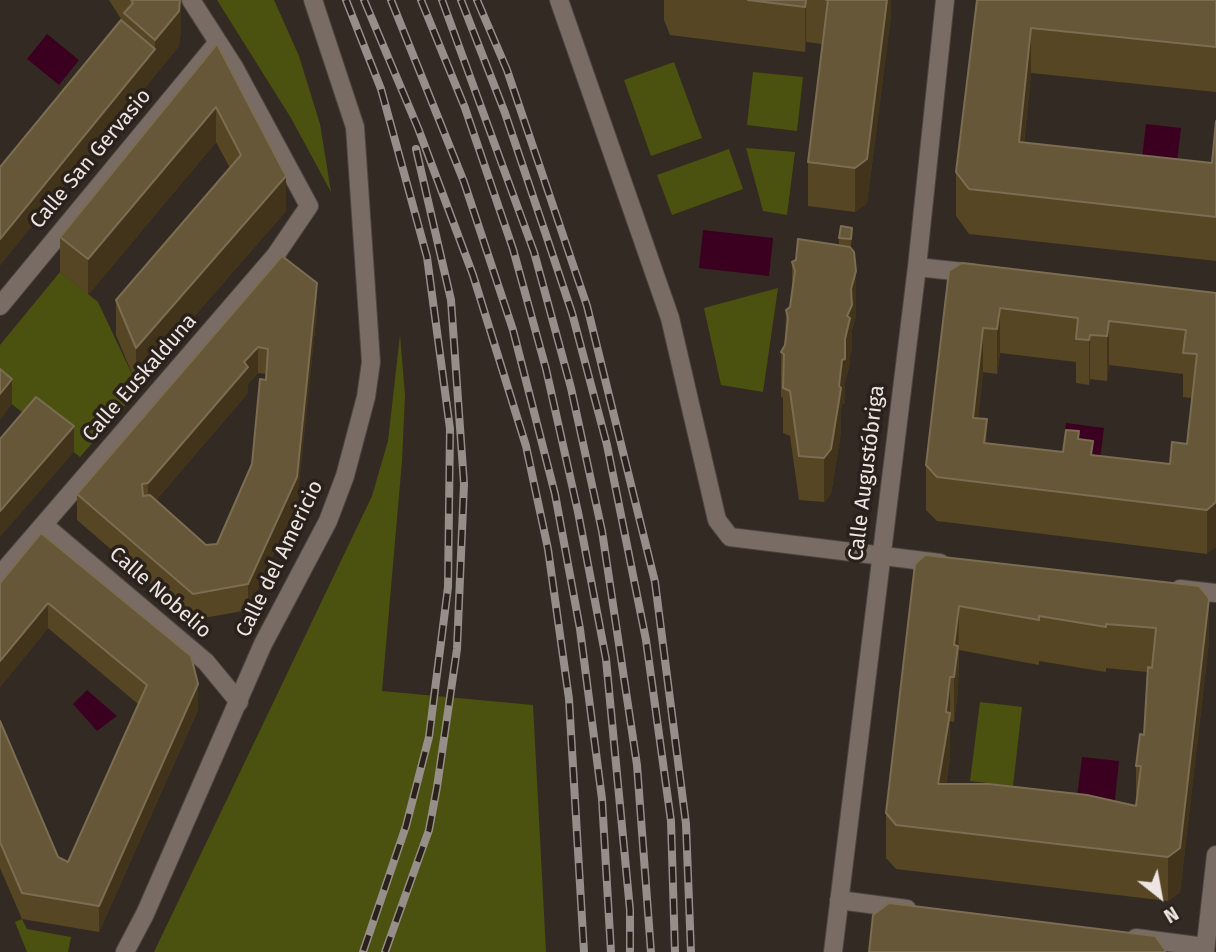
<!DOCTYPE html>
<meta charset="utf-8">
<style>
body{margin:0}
#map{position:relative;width:1216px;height:952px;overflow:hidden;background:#342a24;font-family:"Fira Sans",sans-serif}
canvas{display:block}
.north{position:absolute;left:1125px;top:861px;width:70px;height:70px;-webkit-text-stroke:5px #2a211a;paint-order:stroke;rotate:149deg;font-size:19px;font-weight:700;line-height:28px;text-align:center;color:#ece5e1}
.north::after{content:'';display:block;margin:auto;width:24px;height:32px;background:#ece5e1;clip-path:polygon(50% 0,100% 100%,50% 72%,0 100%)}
</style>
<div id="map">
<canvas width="1216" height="952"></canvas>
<div class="north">N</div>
</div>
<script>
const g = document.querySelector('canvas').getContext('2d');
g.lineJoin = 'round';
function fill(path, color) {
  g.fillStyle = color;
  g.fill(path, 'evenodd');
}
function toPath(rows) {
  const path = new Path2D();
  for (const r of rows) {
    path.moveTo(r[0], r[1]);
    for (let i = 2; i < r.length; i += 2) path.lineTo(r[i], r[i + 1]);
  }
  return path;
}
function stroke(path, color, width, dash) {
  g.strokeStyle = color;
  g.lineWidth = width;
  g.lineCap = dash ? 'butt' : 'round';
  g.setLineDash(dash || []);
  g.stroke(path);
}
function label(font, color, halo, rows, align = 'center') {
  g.font = font + ' "Fira Sans",sans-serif';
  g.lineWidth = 7;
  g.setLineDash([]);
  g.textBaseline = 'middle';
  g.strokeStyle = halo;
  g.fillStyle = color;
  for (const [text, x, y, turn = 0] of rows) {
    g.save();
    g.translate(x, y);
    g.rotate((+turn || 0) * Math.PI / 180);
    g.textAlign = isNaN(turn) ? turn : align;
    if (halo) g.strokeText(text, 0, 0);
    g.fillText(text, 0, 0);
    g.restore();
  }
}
const green = toPath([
 [217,0,274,0,299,56,320,124,331,192,291,118],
 [674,62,702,138,651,156,624,80],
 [753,72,803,77,797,131,747,125],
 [746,148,795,152,787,215,763,211],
 [729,149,743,189,672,215,657,175],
 [60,272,98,302,139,389,80,457,0,395,0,345],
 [778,288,763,392,721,385,704,308],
 [400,335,405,395,402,461,382,691,533,705,546,952,154,952,372,496,388,441],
 [980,702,1022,707,1013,786,970,781],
 [22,919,27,929,71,937,68,952,27,952,15,922]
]);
const water = toPath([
 [47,34,79,60,59,85,27,59],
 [1146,124,1181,128,1176,170,1141,166],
 [703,230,773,238,769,276,699,268],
 [1066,423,1104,428,1099,466,1061,462],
 [87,690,117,716,97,731,73,704],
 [1082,757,1119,761,1113,819,1075,814]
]);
const street = toPath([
 [559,0,670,318,717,520,730,537,940,563],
 [917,267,973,273],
 [0,306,218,42],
 [44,525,206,662,239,702],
 [0,575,275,256,309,206,234,67,191,0],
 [1180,589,1216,593],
 [839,900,907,909],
 [1136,938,1205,947],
 [833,952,917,267,945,0]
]);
const secondary = toPath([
 [125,952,145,914,263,644,328,521,345,476,366,397,371,362,355,127,313,0],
 [1205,952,1216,855]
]);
const rail = toPath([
 [346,0,381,89,427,257,450,429,448,587,429,737,406,826,363,952],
 [364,0,418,128,473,275,526,446,548,549,569,699,584,952],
 [391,0,464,182,513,330,555,494,580,629,602,799,611,952],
 [421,0,465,108,513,249,546,369,578,512,606,659,630,910,630,952],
 [442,0,534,252,571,388,602,531,637,765,651,952],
 [461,0,505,113,546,235,572,313,607,445,646,640,671,821,675,952],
 [477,0,507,70,587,306,655,582,686,824,691,952],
 [385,952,429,830,437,787,457,649,464,484,451,300,416,149]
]);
const wall = toPath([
 [109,0,181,0,181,28,179,46,0,265,0,167,123,22],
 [664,0,891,0,891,15,867,203,855,212,808,206,808,162,822,44,806,42,805,52,670,35,664,20],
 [977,0,1216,0,1216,92,1031,73,1024,143,1212,163,1216,121,1216,261,969,234,956,216,956,172],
 [217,44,286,211,136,383,116,335,116,300,230,168,216,142,88,295,60,272,60,237],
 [852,235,851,246,839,245,839,238],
 [282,256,317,309,297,503,248,610,193,620,77,520,77,494],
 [258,373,266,374,252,464,217,544,206,545,156,500,248,393,248,384],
 [792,262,856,315,852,330,852,350,850,354,850,363,845,382,845,404,842,404,841,410,841,432,831,494,824,502,799,500,790,436,783,433,783,398,781,396,781,352,785,345,786,310,790,307,792,290],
 [949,271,1216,293,1207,554,937,521,926,510,926,465],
 [1000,353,1076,362,1076,383,1089,385,1090,379,1107,381,1109,365,1183,374,1183,397,1192,398,1187,444,1170,464,1093,455,1079,439,1063,452,987,443,978,418,983,372,997,374],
 [41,533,198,710,99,932,22,919,0,868,0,722,58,857,68,862,138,704,48,628,0,687,0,583],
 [915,564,1209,642,1180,892,1168,901,896,869,886,858,886,813],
 [959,650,1039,665,1039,661,1106,672,1106,668,1147,672,1144,735,1136,766,1136,806,946,784,950,757,950,721,954,722,958,690]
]);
const shadedWall = toPath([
 [180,0,181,0,181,28,179,46,0,265,0,239,155,49,155,40],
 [806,0,806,42,805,52,805,7],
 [887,0,891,0,891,15,867,203,855,212,855,168],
 [1031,28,1031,73,1019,187,1019,142],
 [216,107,216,142,88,295,88,259],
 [286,176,286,211,136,383,136,348],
 [856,271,856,315,852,330,852,350,850,354,850,363,845,382,845,404,842,404,841,410,841,432,831,494,824,502,824,458,839,386,851,289],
 [317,283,317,309,297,503,248,610,248,584],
 [1000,308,1000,353,997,374,997,329],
 [1109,321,1109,365,1107,381,1107,336],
 [983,328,983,372,973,462,973,418],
 [1090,335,1090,379,1089,385,1089,340],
 [258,347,258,373,248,384,248,393,148,509,148,483,244,362],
 [12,379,12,404,0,420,0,394],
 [987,419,987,464,984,443],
 [74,426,74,452,0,537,0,511],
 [1216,502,1216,547,1207,554,1207,510],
 [1209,598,1209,642,1180,892,1168,901,1168,857],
 [48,603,48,628,0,687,0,661],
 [959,606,958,690,954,722,954,645],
 [950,677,950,757,938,828,938,784],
 [198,684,198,710,99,932,99,906]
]);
const building = toPath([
 [131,0,180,0,179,11,155,40,124,13,133,3,131,0],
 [748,0,806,0,805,7,748,0],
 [826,0,887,0,867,159,855,168,808,162,828,0,826,0],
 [977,0,1216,0,1216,47,1031,28,1019,142,1212,163,1216,121,1216,217,969,189,956,172,977,0],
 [121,20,155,49,0,239,0,167,121,20],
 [217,44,286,176,136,348,116,300,241,155,216,107,88,259,60,237,217,44],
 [841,226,852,228,851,239,839,238,841,226],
 [798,239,850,247,854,252,856,271,851,289,852,305,847,316,850,318,845,339,845,359,842,360,839,386,841,388,831,449,824,458,799,456,790,391,783,388,784,354,781,352,785,345,788,318,786,310,790,307,795,271,792,262,796,260,798,239],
 [282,256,317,283,297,477,248,584,193,594,77,494,282,256],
 [258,347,268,349,266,380,260,379,252,464,217,544,206,545,150,495,143,496,142,484,148,483,248,367,244,362,258,347],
 [962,263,1216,293,1216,502,1207,510,937,477,926,465,949,271,962,263],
 [1000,308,1078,318,1076,339,1089,340,1090,335,1107,336,1109,321,1186,330,1183,353,1197,354,1187,444,1172,442,1170,464,1091,455,1093,441,1078,439,1079,431,1066,430,1063,452,984,443,987,419,973,418,983,328,997,329,1000,308],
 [0,369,12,379,0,394,0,369],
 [36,397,74,426,0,511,0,439,36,397],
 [41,533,191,656,198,684,99,906,22,893,0,842,0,721,58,857,68,862,147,685,48,603,0,661,0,583,41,533],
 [925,555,1199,586,1209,598,1180,848,1168,857,896,825,886,813,915,564,925,555],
 [959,606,1039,620,1039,616,1106,627,1106,624,1156,628,1152,668,1148,667,1144,735,1140,734,1136,766,1141,766,1136,806,1087,795,989,784,938,784,950,713,946,712,950,677,954,677,958,646,954,645,959,606],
 [889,903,1155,936,1165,950,1165,952,869,952,873,915,889,903]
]);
const streetNames = [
 ["Calle San Gervasio",91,159,-50],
 ["Calle Euskalduna",140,378,-49],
 ["Calle Augustóbriga",867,473,-83],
 ["Calle del Americio",280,559,-64],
 ["Calle Nobelio",160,593,41]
];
fill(green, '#4b510f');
fill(water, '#3b001f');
stroke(street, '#4e4540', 20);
stroke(secondary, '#4e4540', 20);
stroke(street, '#786c65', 18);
stroke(secondary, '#786c65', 18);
stroke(rail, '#968e89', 8);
stroke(rail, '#2a211a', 5, [16]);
fill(wall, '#564623');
fill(shadedWall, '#42341b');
fill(building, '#665738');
stroke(building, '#7b6d52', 2);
label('21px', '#ece5e1', '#2a211a', streetNames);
</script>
